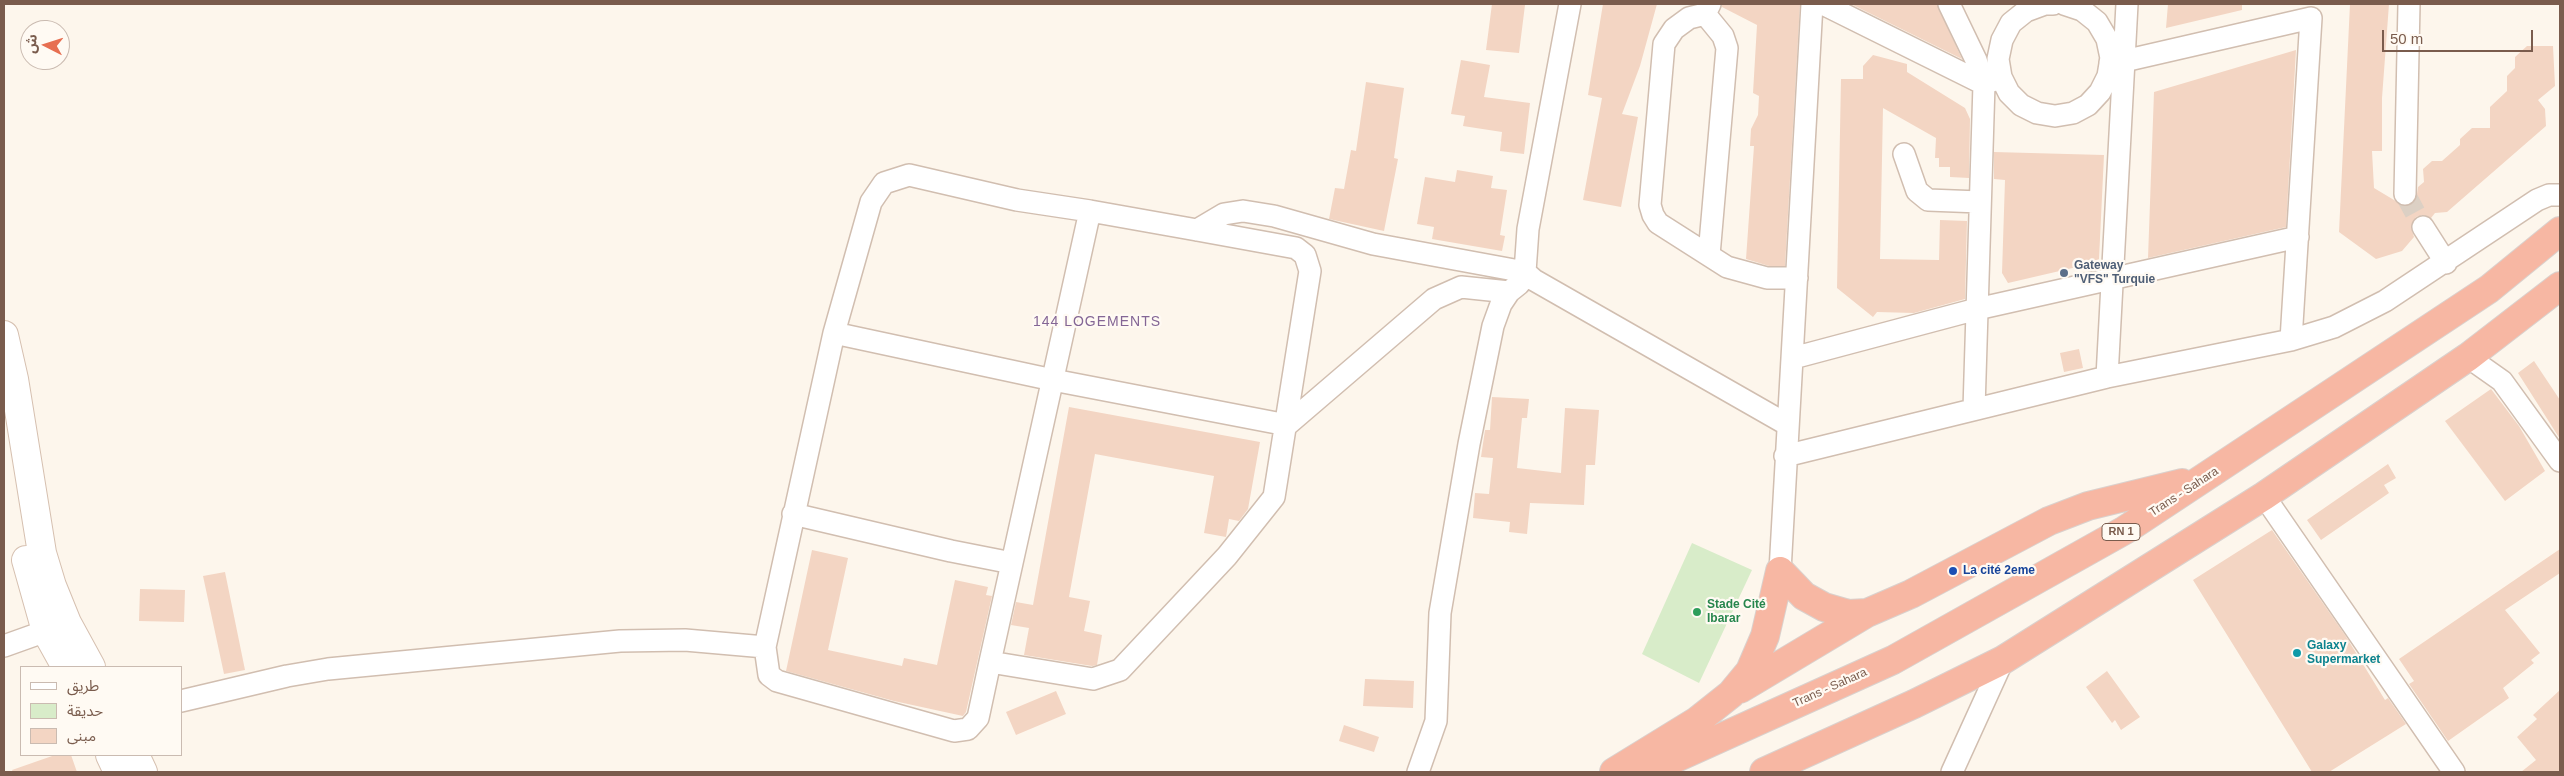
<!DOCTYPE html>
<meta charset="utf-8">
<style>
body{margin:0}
#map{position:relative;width:2564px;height:776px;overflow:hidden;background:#fdf6ec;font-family:Helvetica,"Noto Sans Arabic",sans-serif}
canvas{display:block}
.frame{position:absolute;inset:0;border:5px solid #7a5c4d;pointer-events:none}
.legend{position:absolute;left:20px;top:666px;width:162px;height:90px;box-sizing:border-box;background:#fffaf3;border:1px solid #cabbb1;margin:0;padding:6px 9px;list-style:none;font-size:15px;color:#7a5c4d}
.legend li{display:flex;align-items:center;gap:10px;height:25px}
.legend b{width:25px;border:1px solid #cabbb1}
.north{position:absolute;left:20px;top:20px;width:50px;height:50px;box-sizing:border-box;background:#fffaf3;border:1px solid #cabbb1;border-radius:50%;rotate:275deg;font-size:14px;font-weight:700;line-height:20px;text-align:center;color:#7a5c4d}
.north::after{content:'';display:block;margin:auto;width:18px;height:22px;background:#e76f51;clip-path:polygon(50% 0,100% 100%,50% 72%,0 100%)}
.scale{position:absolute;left:2382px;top:30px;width:151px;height:22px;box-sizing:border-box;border:2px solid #7a5c4d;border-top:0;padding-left:6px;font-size:15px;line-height:18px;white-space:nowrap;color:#7a5c4d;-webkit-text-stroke:4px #fffaf3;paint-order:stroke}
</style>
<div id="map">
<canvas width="2564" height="776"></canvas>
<div class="frame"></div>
<ul class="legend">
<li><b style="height:6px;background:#fff"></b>طريق</li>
<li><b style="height:14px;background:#d8ecc9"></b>حديقة</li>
<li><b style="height:14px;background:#f3d5c3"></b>مبنى</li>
</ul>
<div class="north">ش</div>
<div class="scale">50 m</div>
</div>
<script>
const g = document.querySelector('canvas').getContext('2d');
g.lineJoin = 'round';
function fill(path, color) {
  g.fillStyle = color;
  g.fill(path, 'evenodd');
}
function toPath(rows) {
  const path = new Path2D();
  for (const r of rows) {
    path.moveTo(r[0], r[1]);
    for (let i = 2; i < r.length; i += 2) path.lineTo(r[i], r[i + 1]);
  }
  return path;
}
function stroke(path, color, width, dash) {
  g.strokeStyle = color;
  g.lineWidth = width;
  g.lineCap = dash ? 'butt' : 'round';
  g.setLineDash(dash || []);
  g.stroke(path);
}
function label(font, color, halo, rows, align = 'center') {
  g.font = font + ' Helvetica,sans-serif';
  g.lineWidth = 4.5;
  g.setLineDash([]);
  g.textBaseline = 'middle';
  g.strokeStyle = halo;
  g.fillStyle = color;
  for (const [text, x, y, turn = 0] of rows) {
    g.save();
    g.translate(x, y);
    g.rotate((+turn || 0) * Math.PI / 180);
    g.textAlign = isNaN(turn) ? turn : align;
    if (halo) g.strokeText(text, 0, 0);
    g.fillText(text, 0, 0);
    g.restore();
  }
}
const green = toPath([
 [1692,543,1752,570,1699,683,1642,654]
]);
const building = toPath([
 [1492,4,1525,5,1519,53,1486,50],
 [1603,4,1657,4,1640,66,1622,114,1638,117,1621,207,1583,200,1602,98,1588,95],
 [1722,4,1800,4,1785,266,1769,266,1746,259,1754,146,1750,146,1751,129,1758,115,1759,96,1753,93,1757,25,1722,7],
 [1851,4,1937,4,1962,59],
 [2168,4,2242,4,2242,10,2166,28],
 [2350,4,2389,4,2382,98,2382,151,2372,151,2374,188,2404,206,2411,205,2416,200,2418,187,2424,182,2423,169,2432,161,2442,161,2460,145,2460,139,2472,128,2490,128,2490,107,2507,91,2507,76,2515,68,2515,57,2527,46,2553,46,2555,86,2538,100,2545,109,2546,126,2447,212,2435,213,2431,218,2423,215,2416,217,2411,227,2414,237,2402,251,2376,259,2339,232],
 [2296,50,2286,227,2148,258,2154,92],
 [1873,55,1907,64,1907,72,1965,108,1970,119,1969,178,1950,177,1950,167,1939,167,1939,158,1935,158,1936,138,1883,108,1880,259,1939,260,1940,220,1967,221,1965,299,1914,313,1877,312,1873,317,1837,288,1841,79,1863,79,1863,66],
 [1461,60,1490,65,1484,97,1530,103,1524,154,1500,151,1502,132,1463,126,1465,116,1451,114],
 [1366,82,1404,88,1394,158,1398,159,1384,231,1329,219,1335,188,1344,189,1351,150,1356,151],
 [1994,152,2104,155,2099,259,2094,263,2008,283,2002,273,2005,180,1994,179],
 [1457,170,1493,176,1491,188,1507,190,1500,235,1505,236,1502,251,1432,239,1434,227,1417,224,1425,177,1455,182],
 [2079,349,2083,368,2064,372,2060,353],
 [2534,361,2560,400,2560,439,2518,373],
 [2491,389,2519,426,2545,471,2505,501,2445,421],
 [1492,397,1529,399,1527,418,1522,418,1517,468,1561,473,1565,408,1599,410,1595,465,1586,465,1584,505,1530,503,1527,534,1509,532,1510,522,1473,518,1475,493,1489,494,1493,458,1481,457,1485,430,1490,430],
 [1069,407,1260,442,1248,509,1239,521,1229,519,1226,537,1204,533,1214,476,1095,454,1069,597,1090,601,1084,631,1102,635,1097,665,1092,666,1024,655,1029,628,1011,625,1016,602,1033,605],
 [2388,464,2396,478,2384,485,2389,493,2321,540,2307,520],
 [2272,530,2345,635,2385,700,2388,698,2406,724,2329,772,2312,772,2193,580],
 [2560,549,2560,573,2505,610,2540,653,2531,660,2534,663,2503,688,2509,698,2448,741,2409,684,2414,681,2399,659],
 [812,550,848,558,828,650,902,666,904,658,937,665,955,580,988,587,986,595,992,596,966,712,963,716,894,701,786,671],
 [225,572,245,670,224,674,203,576],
 [140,589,185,590,184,622,139,621],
 [2107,671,2140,717,2121,730,2115,720,2112,723,2086,687],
 [1365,679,1414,681,1413,708,1363,706],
 [2560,690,2560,772,2521,772,2536,760,2517,737,2537,719,2533,715],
 [1056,691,1066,714,1016,735,1006,712],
 [1344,725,1379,737,1374,752,1339,741],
 [55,755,71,755,77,772,13,772,12,770]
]);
const streetTunnel = toPath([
 [2405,194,2423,227]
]);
const street = toPath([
 [1570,4,1528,229,1525,272,1534,280,1788,425],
 [1710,4,1705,14,1689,18,1674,29,1664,44,1650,205,1653,215,1658,223,1727,267,1767,278,1797,278],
 [1823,4,1984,84,1992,81],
 [1949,4,1976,60,1984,84,1974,409],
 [2053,4,2045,4,2026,11,2011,23,2002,40,1998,59,2001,77,2009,93,2021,105,2037,113,2055,116,2073,113,2088,105,2100,92,2108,76,2111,58,2107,39,2097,22,2082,10,2064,4],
 [1705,14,1723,36,1727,48,1709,255],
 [2110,62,2124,61,2311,18,2291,340],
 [1904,154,1917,191,1928,200,1980,202],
 [2405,194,2409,4],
 [2423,227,2446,263],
 [1197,230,1224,214,1243,211,1274,216,1373,244,1525,272],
 [834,333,1053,380,1287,425,1434,299,1461,287,1509,292],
 [2468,357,2502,381,2560,461],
 [1793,358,1977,309,2298,237],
 [2107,377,2127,4],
 [1785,456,2107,377,2291,340,2334,327,2385,301,2537,200,2549,195,2560,195],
 [2264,496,2454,772],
 [793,514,951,551,1012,563],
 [1780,571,1812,4],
 [4,646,46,631],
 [990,662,1093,679,1120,670,1227,556,1274,497,1310,271,1305,255,1296,248,1197,230,1090,211,1017,200,909,175,884,183,871,202,834,333,765,647,769,675,777,681,954,731,968,729,978,718,990,662,1012,563,1090,211],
 [181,701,287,676,328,669,620,641,685,640,765,647],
 [1418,772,1436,721,1440,613,1469,444,1493,326,1501,304,1509,292,1519,284],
 [1952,772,2003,660]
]);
const secondary = toPath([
 [4,335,14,379,42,553,52,586,67,623,91,667],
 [26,560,46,631,66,667],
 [110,755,118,772],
 [135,755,143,772]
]);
const highway = toPath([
 [1780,571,1804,596,1824,607,1848,614,1867,613,1911,594,2049,521,2088,506,2182,483],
 [1740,689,1867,613],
 [1614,772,1697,721,1731,694,1750,671,1765,636,1780,571],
 [1645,772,1893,660,2125,530,2489,289,2560,231],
 [1764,772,1914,704,2003,660,2264,496,2468,357,2560,286]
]);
const markers = [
 [2064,273,5,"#5c6f8a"],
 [1953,571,5,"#1a4fb4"],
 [1697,612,5,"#2e9e5b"],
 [2297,653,5,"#0f9aa8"]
];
const shields = [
 [2121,532,38]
];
const shieldNames = [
 ["RN 1",2121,532]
];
const serviceNames = [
 ["Gateway",2074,266],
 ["\"VFS\" Turquie",2074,280]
];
const streetNames = [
 ["Trans - Sahara",2184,492,-33],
 ["Trans - Sahara",1830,688,-24]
];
const transitNames = [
 ["La cité 2eme",1963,571]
];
const leisureNames = [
 ["Stade Cité",1707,605],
 ["Ibarar",1707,619]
];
const cultureNames = [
 ["Galaxy",2307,646],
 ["Supermarket",2307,660]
];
const neighbourhoodNames = [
 ["144 LOGEMENTS",1097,322]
];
fill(green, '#d8ecc9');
fill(building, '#f3d5c3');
stroke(streetTunnel, '#dcd0c4', 21, [21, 11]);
stroke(street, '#d1beb0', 24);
stroke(secondary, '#d6c0b0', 30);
stroke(highway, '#dad1cd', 30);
stroke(street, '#fff', 21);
stroke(secondary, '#fff', 28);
stroke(highway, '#f7b7a3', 28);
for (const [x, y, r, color] of markers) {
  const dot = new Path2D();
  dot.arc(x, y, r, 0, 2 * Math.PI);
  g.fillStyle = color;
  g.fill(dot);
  stroke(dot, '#fffaf3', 2);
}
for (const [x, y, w] of shields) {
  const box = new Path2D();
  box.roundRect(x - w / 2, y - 8.5, w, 17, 4);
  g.fillStyle = '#fffaf3';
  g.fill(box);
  stroke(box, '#7a5c4d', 1);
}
label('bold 11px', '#7a5c4d', null, shieldNames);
label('bold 12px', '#4e5e75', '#fffaf3', serviceNames, 'left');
label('12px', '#7a5c4d', '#fffaf3', streetNames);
label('bold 12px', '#164399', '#fffaf3', transitNames, 'left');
label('bold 12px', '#27864d', '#fffaf3', leisureNames, 'left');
label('bold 12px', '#0d838f', '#fffaf3', cultureNames, 'left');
g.letterSpacing = '1px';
label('14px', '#846695', '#fffaf3', neighbourhoodNames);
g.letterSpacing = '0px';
</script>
